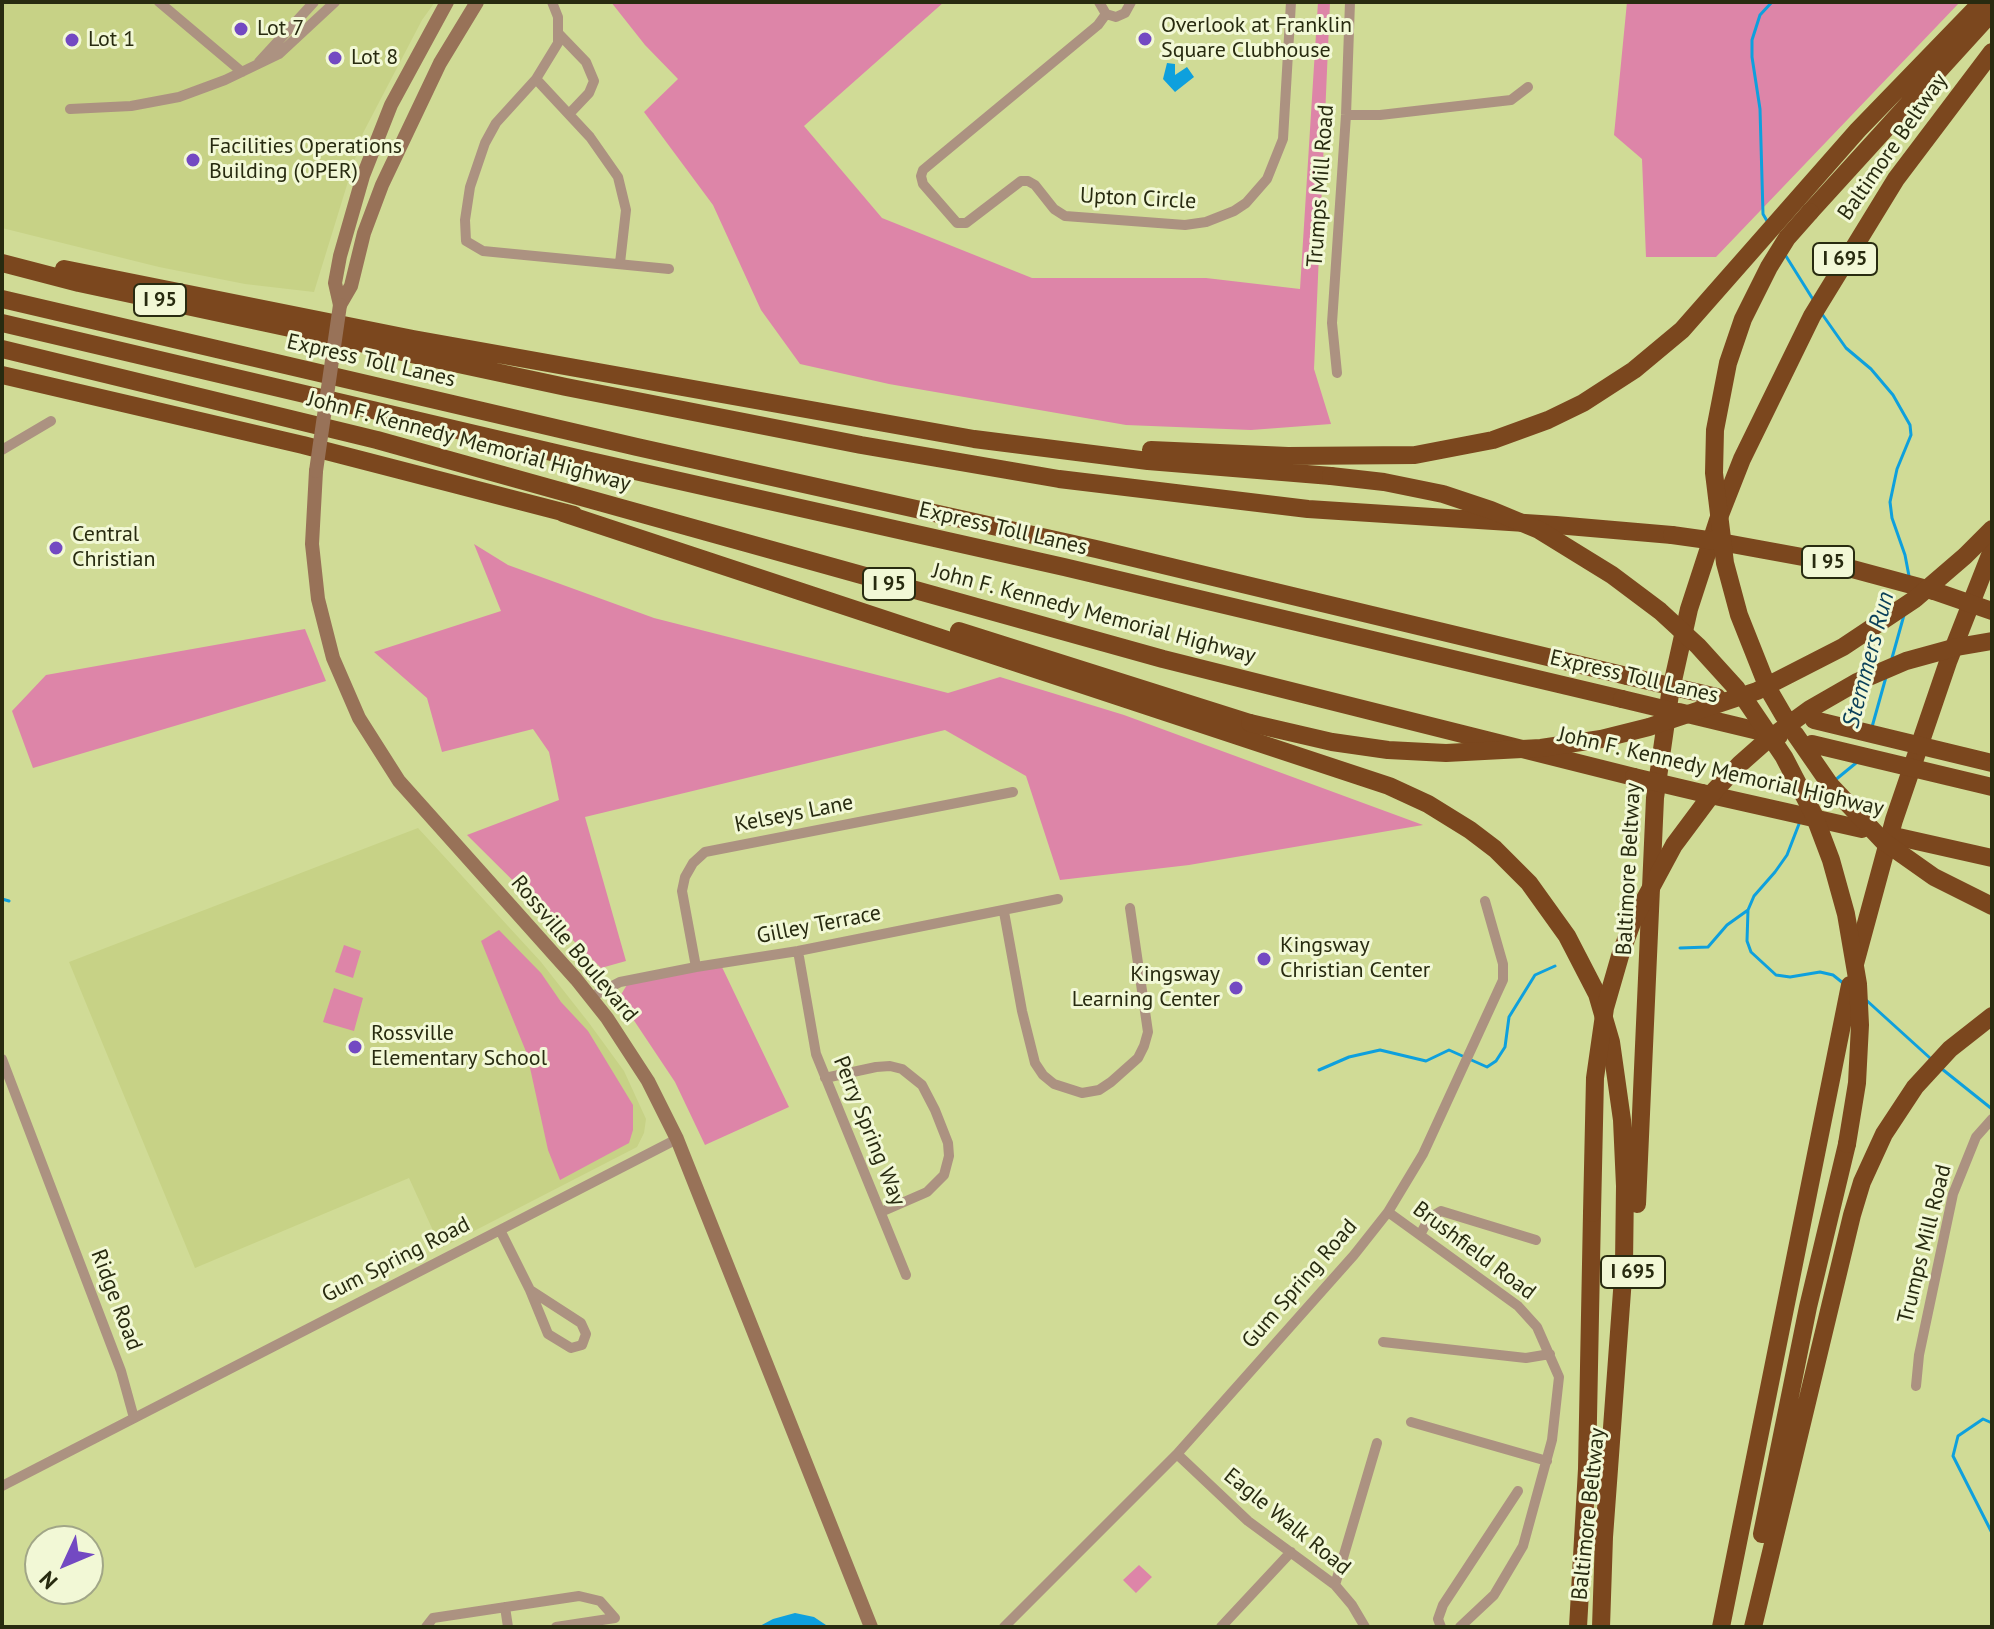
<!DOCTYPE html>
<style>
body{margin:0}
#map{position:relative;width:1994px;height:1629px;overflow:hidden;background:#d0db96;font-family:"PT Sans",sans-serif}
canvas{display:block}
.frame{position:absolute;inset:0;border:4px solid #282b10;pointer-events:none}
.north{position:absolute;left:24px;top:1525px;width:80px;height:80px;box-sizing:border-box;background:#f2f8d6;border:2px solid #a1a687;border-radius:50%;rotate:226deg;font-size:22px;font-weight:700;line-height:32px;text-align:center;color:#282b10}
.north::after{content:'';display:block;margin:auto;width:28px;height:36px;background:#7349c2;clip-path:polygon(50% 0,100% 100%,50% 72%,0 100%)}
</style>
<div id="map">
<canvas width="1994" height="1629"></canvas>
<div class="frame"></div>
<div class="north">N</div>
</div>
<script>
const g = document.querySelector('canvas').getContext('2d');
g.lineJoin = 'round';
function fill(path, color) {
  g.fillStyle = color;
  g.fill(path, 'evenodd');
}
function toPath(rows) {
  const path = new Path2D();
  for (const r of rows) {
    path.moveTo(r[0], r[1]);
    for (let i = 2; i < r.length; i += 2) path.lineTo(r[i], r[i + 1]);
  }
  return path;
}
function stroke(path, color, width, dash) {
  g.strokeStyle = color;
  g.lineWidth = width;
  g.lineCap = dash ? 'butt' : 'round';
  g.setLineDash(dash || []);
  g.stroke(path);
}
function label(font, color, halo, rows, align = 'center') {
  g.font = font + ' "PT Sans",sans-serif';
  g.lineWidth = 6;
  g.setLineDash([]);
  g.textBaseline = 'middle';
  g.strokeStyle = halo;
  g.fillStyle = color;
  for (const [text, x, y, turn = 0] of rows) {
    g.save();
    g.translate(x, y);
    g.rotate((+turn || 0) * Math.PI / 180);
    g.textAlign = isNaN(turn) ? turn : align;
    if (halo) g.strokeText(text, 0, 0);
    g.fillText(text, 0, 0);
    g.restore();
  }
}
const built = toPath([
 [2,2,435,2,422,20,363,133,314,292,245,284,159,267,2,228],
 [418,828,541,962,589,1023,624,1071,646,1119,644,1133,637,1147,441,1248,409,1178,195,1268,69,962]
]);
const green = toPath([
 [611,2,944,2,804,126,882,218,1032,278,1206,278,1300,289,1318,2,1330,2,1314,369,1331,424,1251,430,1126,425,889,384,800,364,761,310,713,205,644,112,678,79,645,45],
 [1627,2,1960,2,1716,257,1646,257,1642,159,1614,135],
 [474,544,508,565,654,618,948,693,1000,677,1124,715,1423,825,1189,865,1060,880,1026,776,945,730,585,817,626,961,601,968,467,835,559,800,549,752,533,729,442,752,427,698,374,652,501,611],
 [305,629,326,681,33,768,12,711,46,675],
 [499,930,541,973,561,1002,588,1031,633,1105,633,1130,629,1143,560,1180,548,1150,527,1054,481,941],
 [344,945,361,951,353,978,335,972],
 [721,965,789,1107,705,1145,675,1082,619,998,631,978],
 [334,988,363,998,354,1031,323,1022],
 [1139,1565,1152,1577,1136,1593,1123,1580]
]);
const water = toPath([
 [1167,63,1175,64,1175,75,1187,67,1194,77,1175,92,1163,79],
 [795,1613,814,1617,829,1627,758,1627,773,1619]
]);
const stream = toPath([
 [1767,221,1763,214,1760,109,1752,57,1752,40,1760,15,1772,2],
 [1784,253,1814,301],
 [1822,314,1846,348,1871,369,1893,395,1910,425,1911,435,1897,469,1890,502,1892,518,1905,555,1909,576],
 [1892,658,1904,615],
 [1872,727,1886,677],
 [1834,781,1856,763],
 [1814,801,1825,788],
 [1799,824,1787,855,1775,872,1754,896,1748,910,1747,941,1751,952,1776,975,1790,977,1820,972,1833,975,1843,983],
 [2,899,9,901],
 [1680,948,1708,947,1727,925,1748,910],
 [1865,999,1930,1058],
 [1942,1069,1992,1109],
 [1319,1070,1349,1057,1380,1050,1426,1061,1449,1050,1487,1067,1496,1061,1505,1047,1509,1017,1535,975,1555,966],
 [1992,1423,1983,1419,1958,1436,1953,1456,1992,1533]
]);
const street = toPath([
 [159,2,242,72],
 [552,2,558,17,558,43,536,79,496,123,485,143,470,187,465,220,466,241,483,251,669,269],
 [1099,2,1106,14,1116,17,1125,13,1131,2],
 [1106,14,1098,25,923,170,921,176,923,184,957,223,966,223,1021,181,1028,181,1035,185,1054,209,1065,216,1185,225,1206,222,1234,211,1246,203,1267,179,1283,139,1291,2],
 [559,34,586,62,594,81,589,93,570,113],
 [259,62,314,2],
 [536,79,590,137,618,177,626,210,620,263],
 [70,109,131,106,179,97,225,80,279,54,335,2],
 [1346,115,1380,115,1511,100,1528,87],
 [1337,373,1332,323,1346,115,1350,2],
 [2,450,51,421],
 [1004,912,1022,1011,1035,1063,1043,1075,1054,1084,1082,1093,1099,1090,1111,1082,1138,1058,1144,1046,1148,1032,1130,908],
 [798,951,816,1054,906,1275],
 [696,967,682,891,685,877,693,863,705,852,1013,792],
 [591,997,620,982,696,967,798,951,1058,899],
 [2,1059,121,1371,134,1418],
 [825,1078,876,1067,890,1066,902,1069,922,1085,935,1110,948,1143,949,1156,944,1175,927,1192,881,1212],
 [1388,1212,1518,1306,1537,1327,1559,1377,1552,1440,1523,1546,1494,1595,1460,1627],
 [500,1230,530,1290,548,1334,571,1348,582,1345,586,1334,581,1323,530,1290],
 [1420,1235,1429,1218,1441,1211,1536,1240],
 [1383,1342,1526,1358,1550,1354],
 [1916,1386,1919,1355,1953,1194,1976,1137,1992,1119],
 [1411,1422,1547,1461],
 [1177,1454,1248,1521,1335,1585,1352,1605,1365,1627],
 [2,1486,677,1139],
 [1335,1585,1377,1443],
 [505,1607,508,1627],
 [426,1627,433,1618,579,1596,600,1601,615,1618,556,1627],
 [1004,1627,1177,1454,1354,1255,1388,1212,1423,1154,1503,980,1503,964,1485,901],
 [1221,1627,1291,1552],
 [1441,1627,1438,1619,1443,1605,1518,1491]
]);
const secondary = toPath([
 [340,305,351,286,364,233,382,185,440,63,477,2],
 [340,305,335,283,340,256,363,176,391,105,447,2],
 [316,471,312,544,318,599,333,658,359,718,399,781,576,979,607,1018,648,1081,677,1139,871,1627]
]);
const highway = toPath([
 [1810,212,1992,12],
 [2,263,79,283,566,387,861,445,1059,479,1308,509,1556,525,1672,535],
 [64,269,413,339,974,439,1148,461,1331,476],
 [2,299,637,447,1096,549,1627,676],
 [2,323,577,458,1064,567,1622,699],
 [2,349,377,440,1163,659,1634,777],
 [2,375,303,445,574,515],
 [1151,450,1288,456,1415,455,1493,440,1548,420,1583,403,1634,370,1682,330,1858,130,1982,2],
 [563,513,1389,786,1428,804,1470,830,1495,849,1529,883,1567,936,1597,994,1611,1042,1622,1120,1625,1186,1624,1264,1604,1537,1601,1627],
 [1715,541,1819,560,1934,591],
 [959,631,1250,723],
 [1679,712,1779,736],
 [1702,793,1862,829],
 [1894,836,1992,858],
 [1855,964,1894,820,1948,662,1992,550],
 [1637,1204,1655,798,1670,694,1689,609,1718,520,1742,459,1812,316,1896,179,1992,52],
 [1762,1534,1808,1307,1847,1144],
 [1578,1627,1587,1469,1592,1213],
 [1721,1627,1850,985],
 [1753,1627,1852,1215,1862,1182,1884,1134,1915,1087,1950,1049,1992,1016]
]);
const secondaryBridge = toPath([
 [316,471,340,305]
]);
const highwayBridge = toPath([
 [1331,476,1384,482,1443,494,1491,510,1539,530,1612,575,1660,611,1698,646,1737,689],
 [1672,535,1715,541],
 [1934,591,1992,611],
 [1627,676,1717,697],
 [1764,678,1739,615,1725,563,1714,473,1715,430,1728,363,1743,319,1769,267,1787,238,1810,212],
 [1770,692,1784,716],
 [1622,699,1672,711],
 [1746,701,1784,757,1814,815,1831,860,1846,914,1858,984,1860,1025,1857,1083,1847,1144],
 [1814,720,1992,763],
 [1250,723,1332,742,1388,750,1446,753,1541,748,1601,739,1649,727,1757,691,1843,647,1915,599,1965,556,1992,529],
 [1795,734,1831,786,1883,841,1934,877,1992,906],
 [1812,744,1992,787],
 [1634,777,1702,793],
 [1592,1213,1595,1078,1605,1008,1620,956,1632,923,1674,845,1715,790,1740,764,1766,741,1810,709,1857,682,1906,661,1957,647,1992,641]
]);
const markers = [
 [241,29,8,"#7349c2"],
 [1145,39,8,"#7349c2"],
 [72,40,8,"#7349c2"],
 [335,58,8,"#7349c2"],
 [193,160,8,"#7349c2"],
 [56,548,8,"#7349c2"],
 [1264,959,8,"#7349c2"],
 [1236,988,8,"#7349c2"],
 [355,1047,8,"#7349c2"]
];
const shields = [
 [1845,259,64],
 [160,300,52],
 [1828,562,52],
 [889,584,52],
 [1633,1272,64]
];
const shieldNames = [
 ["I 695",1845,259],
 ["I 95",160,300],
 ["I 95",1828,562],
 ["I 95",889,584],
 ["I 695",1633,1272]
];
const poiNames = [
 ["Overlook at Franklin",1161,26],
 ["Square Clubhouse",1161,51],
 ["Lot 7",257,29],
 ["Lot 1",88,40],
 ["Lot 8",351,58],
 ["Facilities Operations",209,147],
 ["Building (OPER)",209,172],
 ["Central",72,535],
 ["Christian",72,560],
 ["Kingsway",1280,946],
 ["Christian Center",1280,971],
 ["Kingsway",1220,975,"right"],
 ["Learning Center",1220,1000,"right"],
 ["Rossville",371,1034],
 ["Elementary School",371,1059]
];
const streetNames = [
 ["Baltimore Beltway",1893,147,-55],
 ["Trumps Mill Road",1321,186,-86],
 ["Upton Circle",1138,199,3],
 ["Express Toll Lanes",371,361,13],
 ["John F. Kennedy Memorial Highway",469,442,15],
 ["Express Toll Lanes",1003,529,13],
 ["John F. Kennedy Memorial Highway",1094,614,15],
 ["Express Toll Lanes",1634,677,13],
 ["John F. Kennedy Memorial Highway",1721,772,13],
 ["Kelseys Lane",794,814,-11],
 ["Baltimore Beltway",1629,869,-87],
 ["Gilley Terrace",819,925,-11],
 ["Rossville Boulevard",574,949,50],
 ["Perry Spring Way",869,1131,68],
 ["Trumps Mill Road",1925,1244,-76],
 ["Brushfield Road",1474,1251,37],
 ["Gum Spring Road",396,1260,-27],
 ["Gum Spring Road",1300,1284,-49],
 ["Ridge Road",116,1300,69],
 ["Baltimore Beltway",1589,1514,-84],
 ["Eagle Walk Road",1287,1522,39]
];
const waterNames = [
 ["Stemmers Run",1869,660,-75]
];
fill(built, '#c7d286');
fill(green, '#dd85a8');
fill(water, '#0ea0dd');
stroke(stream, '#0ea0dd', 3);
stroke(street, '#ac9281', 10);
stroke(secondary, '#987258', 14);
stroke(highway, '#7b471e', 18);
stroke(secondaryBridge, '#987258', 14);
stroke(highwayBridge, '#7b471e', 18);
for (const [x, y, r, color] of markers) {
  const dot = new Path2D();
  dot.arc(x, y, r, 0, 2 * Math.PI);
  g.fillStyle = color;
  g.fill(dot);
  stroke(dot, '#f2f8d6', 3);
}
for (const [x, y, w] of shields) {
  const box = new Path2D();
  box.roundRect(x - w / 2, y - 16, w, 32, 6);
  g.fillStyle = '#f2f8d6';
  g.fill(box);
  stroke(box, '#282b10', 2);
}
label('bold 20px', '#282b10', null, shieldNames);
label('22px', '#282b10', '#f2f8d6', poiNames, 'left');
label('22px', '#282b10', '#f2f8d6', streetNames);
label('italic 24px', '#0b4059', '#f2f8d6', waterNames);
</script>
